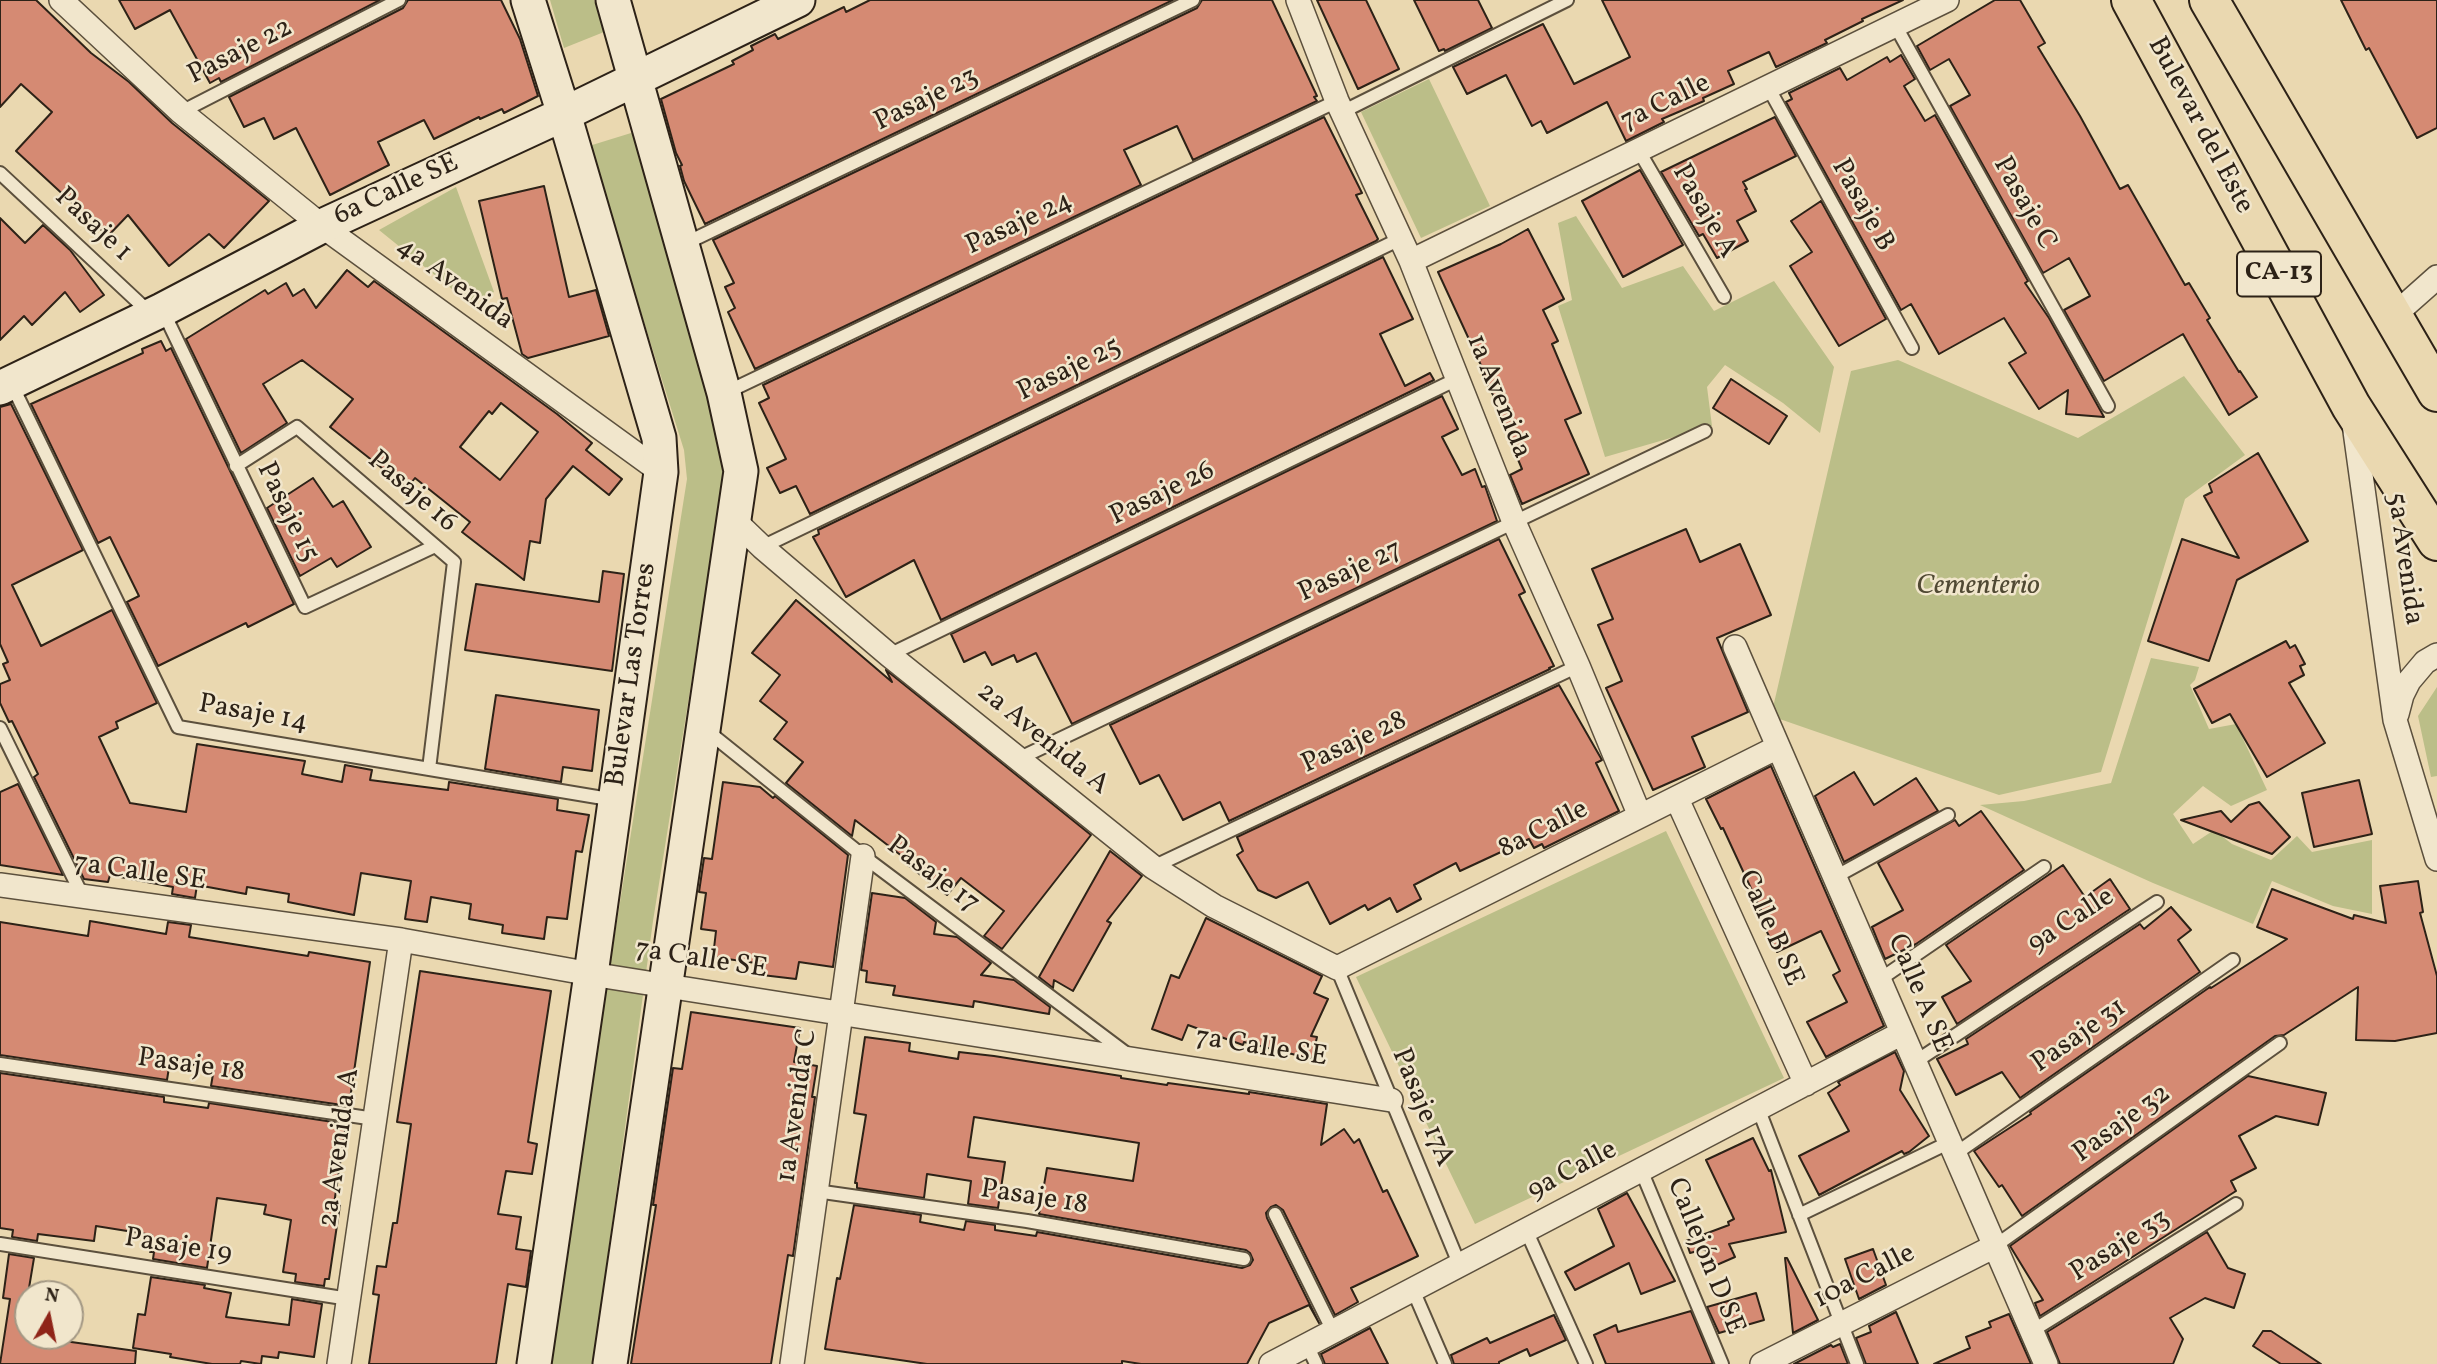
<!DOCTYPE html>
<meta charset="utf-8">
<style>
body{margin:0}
#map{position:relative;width:2437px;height:1364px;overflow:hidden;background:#ead8b0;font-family:Vollkorn,serif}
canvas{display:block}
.north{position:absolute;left:14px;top:1280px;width:70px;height:70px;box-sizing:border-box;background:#f1e6cc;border:2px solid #a39884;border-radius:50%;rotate:9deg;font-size:19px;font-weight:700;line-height:28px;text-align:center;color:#2d2217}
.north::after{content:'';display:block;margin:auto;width:24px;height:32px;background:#8f2418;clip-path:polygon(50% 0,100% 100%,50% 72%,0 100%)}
</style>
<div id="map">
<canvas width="2437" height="1364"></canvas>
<div class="north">N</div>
</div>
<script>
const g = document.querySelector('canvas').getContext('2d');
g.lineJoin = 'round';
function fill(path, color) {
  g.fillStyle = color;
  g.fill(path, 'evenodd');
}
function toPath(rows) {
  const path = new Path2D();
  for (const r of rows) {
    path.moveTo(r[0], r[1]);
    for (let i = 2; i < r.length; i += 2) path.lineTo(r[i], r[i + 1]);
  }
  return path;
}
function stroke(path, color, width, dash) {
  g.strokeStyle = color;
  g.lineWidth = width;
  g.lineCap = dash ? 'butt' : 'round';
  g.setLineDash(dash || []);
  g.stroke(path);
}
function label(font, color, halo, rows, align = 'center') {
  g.font = font + ' Vollkorn,serif';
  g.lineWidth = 5;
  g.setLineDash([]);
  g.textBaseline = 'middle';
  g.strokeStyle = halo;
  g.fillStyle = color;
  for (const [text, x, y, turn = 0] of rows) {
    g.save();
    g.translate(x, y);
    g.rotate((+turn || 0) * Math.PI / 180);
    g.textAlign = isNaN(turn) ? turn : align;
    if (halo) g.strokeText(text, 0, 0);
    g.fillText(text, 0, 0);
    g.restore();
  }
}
const green = toPath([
 [550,0,594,0,604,32,564,48],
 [1429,79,1490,206,1421,238,1361,112],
 [644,129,726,466,653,921,593,1364,547,1364,687,479,684,450,589,146],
 [456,187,494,292,468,302,379,230],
 [1576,216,1622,288,1683,266,1714,311,1774,281,1834,367,1820,433,1783,403,1725,365,1707,387,1712,426,1605,457,1558,306,1572,300,1558,223],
 [1898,360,2078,438,2184,376,2245,455,2185,499,2101,772,1999,795,1771,716,1851,371],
 [2151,658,2199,667,2195,680,2190,685,2209,729,2236,724,2267,790,2231,806,2203,786,2173,814,2193,844,2214,830,2232,844,2271,860,2297,836,2312,852,2372,840,2372,914,2333,906,2272,881,2253,924,2153,883,1980,805,2024,801,2111,783],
 [2437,687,2437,776,2431,777,2418,716],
 [1666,831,1784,1078,1475,1224,1356,977]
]);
const building = toPath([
 [0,0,36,0,91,53,129,82,172,123,269,201,224,248,209,234,169,266,128,215,108,236,16,151,52,112,21,84,0,107,0,0],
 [119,0,380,0,221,82,219,78,210,83,170,10,135,29,119,0],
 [408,0,501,0,520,39,538,96,504,113,502,109,480,119,479,117,434,139,424,120,378,142,389,165,330,195,296,128,274,139,264,118,244,127,229,97,403,8,408,0],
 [870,0,1173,0,705,224,684,181,680,166,682,165,676,153,661,99,734,64,732,61,753,50,751,46,775,34,778,39,844,7,846,12,870,0],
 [1202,0,1272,0,1317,96,1314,97,1317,101,1193,160,1177,126,1124,150,1141,185,755,369,728,312,735,308,725,287,734,283,713,240,1197,8,1202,0],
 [1317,0,1366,0,1399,69,1358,89,1317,0],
 [1414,0,1478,0,1492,28,1445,51,1444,49,1439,51,1414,0],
 [1602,0,1903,0,1862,19,1863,21,1825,40,1827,43,1776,67,1769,52,1728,71,1734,84,1703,98,1704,101,1662,119,1664,122,1626,141,1607,102,1547,133,1541,121,1532,126,1506,75,1467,94,1453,67,1543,24,1574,84,1630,57,1602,0],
 [1995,0,2020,0,2045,43,2038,47,2080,116,2120,189,2128,185,2185,285,2189,283,2210,318,2207,320,2239,372,2240,371,2257,397,2229,415,2183,334,2104,381,2064,310,2090,296,2069,258,2043,273,1950,106,1970,95,1949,59,1930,70,1917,46,1995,0],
 [2341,0,2437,0,2437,128,2417,138,2369,48,2366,50,2341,0],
 [1901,55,1915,79,1904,86,1925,121,1935,115,2028,281,2025,283,2049,318,2104,417,2066,414,2068,390,2039,409,2009,363,2026,353,2004,318,1939,354,1911,304,1901,310,1786,102,1792,99,1789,93,1840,68,1847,80,1887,57,1890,62,1901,55],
 [1324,117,1362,193,1356,195,1378,239,1376,241,810,514,796,486,780,493,767,468,786,459,759,403,769,398,763,385,1324,117],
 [1775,117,1796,156,1743,182,1747,189,1745,190,1756,211,1737,221,1748,241,1717,258,1703,234,1699,236,1661,172,1775,117],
 [1640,170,1683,245,1623,277,1582,201,1640,170],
 [544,186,569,297,596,290,609,336,528,358,522,354,507,298,502,299,479,201,544,186],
 [1821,201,1886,319,1839,346,1790,266,1812,252,1791,221,1821,201],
 [0,218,25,243,43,225,70,250,104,295,80,312,65,292,32,325,24,316,0,340,0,218],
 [1528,229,1564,299,1543,310,1558,341,1552,344,1581,413,1565,420,1589,474,1522,504,1510,475,1522,469,1493,400,1495,399,1483,375,1485,374,1438,272,1501,244,1528,229],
 [1383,257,1413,319,1380,334,1405,386,1430,373,1434,380,941,620,914,560,846,597,813,537,819,534,818,530,1383,257],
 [347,270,368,287,374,281,557,414,592,443,586,450,622,479,609,495,573,466,546,499,540,543,530,541,524,580,462,532,470,522,415,478,407,488,330,427,353,399,302,360,263,384,287,423,241,453,186,339,265,290,268,294,286,283,293,296,304,289,316,308,347,270],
 [501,403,538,432,500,480,460,447,489,411,492,414,501,403],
 [161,341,166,351,171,348,294,604,248,627,246,623,158,666,127,602,139,596,110,537,98,543,31,404,143,353,142,349,161,341],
 [1731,379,1787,416,1769,444,1713,408,1731,379],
 [1442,396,1458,429,1442,437,1462,475,1475,469,1482,487,1485,486,1497,521,1072,724,1036,653,1017,662,1014,655,992,665,985,652,964,662,951,634,1442,396],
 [11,404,83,550,12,585,41,646,112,610,157,703,116,722,118,728,99,737,130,803,186,812,197,744,305,761,302,774,342,782,345,765,372,770,370,780,448,790,449,782,558,799,557,810,589,815,582,852,576,851,567,919,547,917,544,939,502,933,503,925,469,919,471,904,431,897,427,922,405,919,411,881,361,873,354,915,288,902,289,894,247,887,246,894,197,885,195,898,172,894,173,887,110,875,108,882,84,879,34,777,38,774,12,721,9,722,0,703,0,684,10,680,3,664,8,662,0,644,0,407,11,404],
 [2258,453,2308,541,2237,580,2209,661,2148,641,2182,539,2239,558,2204,496,2212,492,2209,484,2258,453],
 [313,478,333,507,343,501,371,547,337,567,331,558,300,576,267,508,313,478],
 [1686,529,1700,562,1740,544,1771,615,1717,638,1748,712,1692,737,1705,767,1653,790,1606,688,1622,681,1598,625,1613,619,1592,569,1686,529],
 [1499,539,1525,592,1519,595,1554,666,1549,668,1550,669,1229,821,1220,802,1183,820,1159,775,1140,784,1110,725,1499,539],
 [603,571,624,574,612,671,465,650,476,584,599,602,603,571],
 [796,600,892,682,886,670,1091,835,1002,949,984,936,1004,911,961,878,947,895,905,863,907,860,855,820,852,836,786,783,803,762,774,739,787,722,760,701,780,675,752,653,796,600],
 [2286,641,2290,648,2295,645,2305,664,2300,666,2304,675,2289,683,2325,743,2267,777,2230,714,2212,723,2194,689,2286,641],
 [1559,685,1602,760,1596,763,1619,811,1544,848,1542,844,1534,848,1529,839,1460,871,1456,863,1414,885,1421,899,1397,912,1390,898,1368,910,1365,905,1330,924,1308,882,1276,898,1258,890,1237,855,1243,851,1237,837,1559,685],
 [496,695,599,710,592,771,563,767,561,782,485,769,496,695],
 [1771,766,1884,1026,1826,1057,1807,1022,1847,1002,1833,975,1840,971,1821,931,1777,952,1757,912,1761,910,1723,828,1721,829,1706,799,1771,766],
 [1854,772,1874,805,1916,778,1938,811,1844,862,1815,796,1854,772],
 [2359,780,2372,834,2314,847,2302,793,2359,780],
 [723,782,760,787,773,798,775,796,848,855,833,967,799,962,796,979,762,975,763,964,713,957,716,931,701,929,706,893,699,892,704,858,712,859,723,782],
 [18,784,63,875,0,865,0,792,18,784],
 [2259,802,2290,837,2272,854,2181,820,2221,811,2231,822,2249,805,2259,802],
 [1981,811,2024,870,1916,944,1885,959,1872,927,1903,910,1878,863,1955,820,1959,826,1981,811],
 [1110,851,1142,876,1107,921,1111,923,1073,991,1054,980,1053,988,1039,977,1110,851],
 [2063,865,2085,897,2110,879,2130,909,1957,1024,1942,997,1971,981,1946,945,2063,865],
 [2418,881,2423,912,2420,913,2437,976,2437,1033,2395,1041,2356,1040,2358,987,2284,1035,2275,1036,2022,1216,2002,1185,1999,1187,1974,1151,2031,1114,2030,1112,2210,987,2211,988,2287,939,2257,927,2272,889,2353,919,2354,915,2386,923,2380,886,2418,881],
 [872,893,905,898,936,922,934,934,957,937,991,963,981,975,1014,980,1050,1007,1049,1014,974,1001,973,1007,893,995,895,986,866,982,867,971,861,970,872,893],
 [2171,907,2191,930,2178,940,2200,972,2020,1098,2002,1072,1956,1095,1937,1059,1968,1044,1966,1039,2140,924,2144,929,2171,907],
 [1206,918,1322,976,1314,993,1328,999,1311,1036,1317,1037,1312,1059,1244,1042,1243,1045,1188,1025,1182,1040,1152,1029,1171,975,1179,978,1206,918],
 [90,921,166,934,168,922,191,925,189,937,308,956,309,952,370,962,349,1106,211,1086,214,1068,170,1061,167,1080,0,1055,0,922,88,936,90,921],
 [420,971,551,991,528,1142,537,1144,532,1174,506,1171,498,1214,521,1217,516,1249,531,1251,526,1287,508,1284,496,1364,369,1364,379,1295,373,1294,377,1266,386,1267,393,1223,397,1223,411,1124,397,1122,420,971],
 [691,1012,800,1028,794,1062,817,1066,812,1097,815,1097,793,1256,788,1255,771,1364,631,1364,656,1205,653,1205,673,1068,682,1069,691,1012],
 [865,1037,910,1043,909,1051,958,1059,959,1052,994,1056,1121,1076,1121,1078,1167,1085,1168,1083,1249,1094,1249,1092,1327,1104,1321,1145,1344,1129,1354,1143,1359,1139,1383,1192,1387,1190,1418,1256,1351,1288,1358,1302,1335,1315,1283,1210,1276,1205,1271,1207,1266,1213,1267,1218,1319,1323,1309,1305,1269,1323,1247,1364,1141,1364,1122,1361,1122,1364,927,1364,825,1349,837,1278,840,1279,854,1205,921,1215,920,1222,964,1230,966,1221,995,1225,995,1230,1036,1236,1037,1232,1242,1268,1250,1265,1253,1260,1250,1253,1246,1250,1039,1214,1047,1168,1133,1181,1139,1143,974,1117,968,1157,1005,1162,998,1208,968,1204,971,1181,927,1174,924,1198,857,1188,857,1183,855,1183,866,1115,854,1113,865,1037],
 [1895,1052,1904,1071,1900,1090,1929,1136,1909,1152,1904,1154,1902,1151,1819,1195,1799,1156,1849,1131,1828,1093,1840,1085,1838,1082,1895,1052],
 [0,1073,164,1097,164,1102,208,1108,209,1103,346,1124,334,1204,340,1205,329,1279,325,1279,324,1286,295,1282,296,1274,283,1272,291,1220,264,1214,266,1205,217,1198,207,1268,153,1259,154,1252,150,1252,152,1235,96,1226,94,1241,38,1234,37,1241,12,1237,13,1230,0,1228,0,1073],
 [2248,1076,2326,1093,2318,1125,2276,1116,2239,1136,2256,1168,2231,1181,2236,1191,2040,1316,2035,1303,2043,1300,2010,1246,2248,1076],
 [1753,1138,1769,1171,1771,1170,1786,1232,1729,1244,1735,1257,1712,1267,1705,1249,1690,1253,1686,1241,1729,1225,1728,1222,1734,1219,1706,1160,1753,1138],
 [1627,1193,1675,1281,1641,1294,1629,1263,1575,1290,1565,1272,1614,1246,1598,1209,1627,1193],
 [2207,1232,2228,1268,2245,1274,2234,1308,2205,1298,2170,1318,2183,1339,2173,1364,2060,1364,2047,1332,2207,1232],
 [1873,1249,1886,1285,1859,1299,1845,1259,1873,1249],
 [9,1254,34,1258,28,1294,28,1336,136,1351,135,1364,0,1364,10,1299,3,1298,9,1254],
 [1785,1258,1787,1258,1818,1320,1793,1333,1785,1258],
 [151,1277,205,1285,204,1288,231,1293,226,1317,289,1325,292,1299,322,1304,314,1357,279,1352,278,1358,262,1356,261,1364,241,1361,240,1364,212,1364,170,1357,171,1354,133,1348,138,1314,145,1315,151,1277],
 [1756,1293,1764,1320,1719,1333,1707,1307,1756,1293],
 [1691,1311,1713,1364,1606,1364,1594,1335,1616,1325,1618,1332,1691,1311],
 [1896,1312,1918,1364,1866,1364,1856,1338,1871,1332,1869,1326,1896,1312],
 [2009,1314,2031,1364,1934,1364,1970,1348,1966,1337,1991,1327,1989,1322,2009,1314],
 [1554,1315,1566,1340,1530,1356,1527,1349,1499,1362,1499,1364,1454,1364,1451,1355,1487,1338,1490,1343,1554,1315],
 [1370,1328,1388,1364,1325,1364,1321,1354,1370,1328],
 [2263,1331,2271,1331,2321,1364,2281,1364,2253,1346,2263,1331],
 [1840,1344,1848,1364,1794,1364,1831,1345,1833,1347,1840,1344]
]);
const lane = toPath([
 [1895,25,2108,406],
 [1768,87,1912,348],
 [181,112,399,0],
 [1342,112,1567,0],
 [1639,151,1724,297],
 [0,173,151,314],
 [682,245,1193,0],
 [163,311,305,607,435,546],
 [11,383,178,727,615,800],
 [725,393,1337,101],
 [236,466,297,427,454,562,429,769],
 [762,547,1400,239],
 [889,655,1457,379],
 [0,728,83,897],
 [706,730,863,856,1127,1054],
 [1018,759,1705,431],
 [1153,867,1578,666],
 [1835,877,1948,815],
 [1337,968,1460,1266],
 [1879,980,2044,867],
 [1915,1062,2157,902],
 [0,1064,375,1119],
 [1758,1108,1857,1364],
 [1955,1154,2233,960],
 [1641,1170,1722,1364],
 [816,1191,1027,1221,1244,1259],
 [1275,1214,1333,1331],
 [1799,1215,1950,1142],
 [1526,1230,1586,1364],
 [0,1244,349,1299],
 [1995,1246,2280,1043],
 [1413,1290,1445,1364],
 [2032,1331,2236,1204],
 [1307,1345,1316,1364]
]);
const street = toPath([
 [61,0,181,112,322,226,661,472],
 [1298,0,1337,101,1411,261,1514,522,1578,666,1640,816],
 [1411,261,1947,0],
 [2392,317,2437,277],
 [2354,424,2395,720,2437,859],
 [735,521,762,547,889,655,1153,867,1214,906,1337,968,1778,747],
 [1735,647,2046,1364],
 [2397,714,2402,695,2409,681,2425,662,2437,655],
 [1677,799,1806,1084],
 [0,885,401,940,591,974,1391,1100],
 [339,1364,401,940],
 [792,1364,863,856],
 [1271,1364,1902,1033],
 [1762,1364,1995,1246]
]);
const secondary = toPath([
 [528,0,564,114,659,438,661,472,591,974,534,1364],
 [0,388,162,310,322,226,564,114,798,0],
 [610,1364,741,471,724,393,613,0]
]);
const highway = toPath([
 [2131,0,2351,406,2437,541],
 [2209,0,2437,392]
]);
const shields = [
 [2279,274,84]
];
const shieldNames = [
 ["CA-13",2279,274]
];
const streetNames = [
 ["Pasaje 22",241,53,-27],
 ["Pasaje 23",927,101,-26],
 ["7a Calle",1666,104,-26],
 ["Bulevar del Este",2199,126,62],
 ["6a Calle SE",397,191,-25],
 ["Pasaje C",2023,204,61],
 ["Pasaje B",1861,206,61],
 ["Pasaje A",1703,212,60],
 ["Pasaje 24",1020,225,-25],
 ["Pasaje 1",92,226,43],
 ["4a Avenida",454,285,36],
 ["Pasaje 25",1070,371,-26],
 ["1a Avenida",1497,397,68],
 ["Pasaje 16",411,493,41],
 ["Pasaje 26",1163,495,-26],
 ["Pasaje 15",286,513,64],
 ["5a Avenida",2403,559,82],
 ["Pasaje 27",1351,573,-25],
 ["Bulevar Las Torres",633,675,-82],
 ["Pasaje 14",253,715,10],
 ["2a Avenida A",1042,740,39],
 ["Pasaje 28",1355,744,-25],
 ["8a Calle",1544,831,-27],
 ["7a Calle SE",140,874,8],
 ["Pasaje 17",932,876,37],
 ["9a Calle",2072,922,-33],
 ["Calle B SE",1769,929,66],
 ["7a Calle SE",701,961,9],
 ["Calle A SE",1918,994,67],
 ["Pasaje 31",2080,1037,-35],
 ["7a Calle SE",1261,1049,9],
 ["Pasaje 18",191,1067,8],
 ["1a Avenida C",799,1106,-82],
 ["Pasaje 17A",1421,1108,68],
 ["Pasaje 32",2123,1125,-36],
 ["2a Avenida A",341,1148,-82],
 ["9a Calle",1573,1172,-28],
 ["Pasaje 18",1034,1199,9],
 ["Pasaje 33",2121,1247,-32],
 ["Pasaje 19",178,1248,9],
 ["Callejón D SE",1704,1257,68],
 ["10a Calle",1865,1278,-27]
];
const parkNames = [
 ["Cementerio",1978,588]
];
fill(green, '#bbbe88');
fill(building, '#d58a73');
stroke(building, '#2d2217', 2);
stroke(lane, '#5c503d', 16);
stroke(street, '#5c503d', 26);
stroke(secondary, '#2d2217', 37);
stroke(highway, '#2d2217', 42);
stroke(lane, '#f1e6cc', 12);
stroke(street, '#f1e6cc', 23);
stroke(secondary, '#f1e6cc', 33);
stroke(highway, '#ead8b0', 38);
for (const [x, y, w] of shields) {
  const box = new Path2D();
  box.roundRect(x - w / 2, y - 22.5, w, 45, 5);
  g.fillStyle = '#f1e6cc';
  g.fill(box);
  stroke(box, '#2d2217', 2);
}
label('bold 26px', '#2d2217', null, shieldNames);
label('28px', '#2d2217', '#f1e6cc', streetNames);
label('italic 28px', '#504933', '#f1e6cc', parkNames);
</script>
